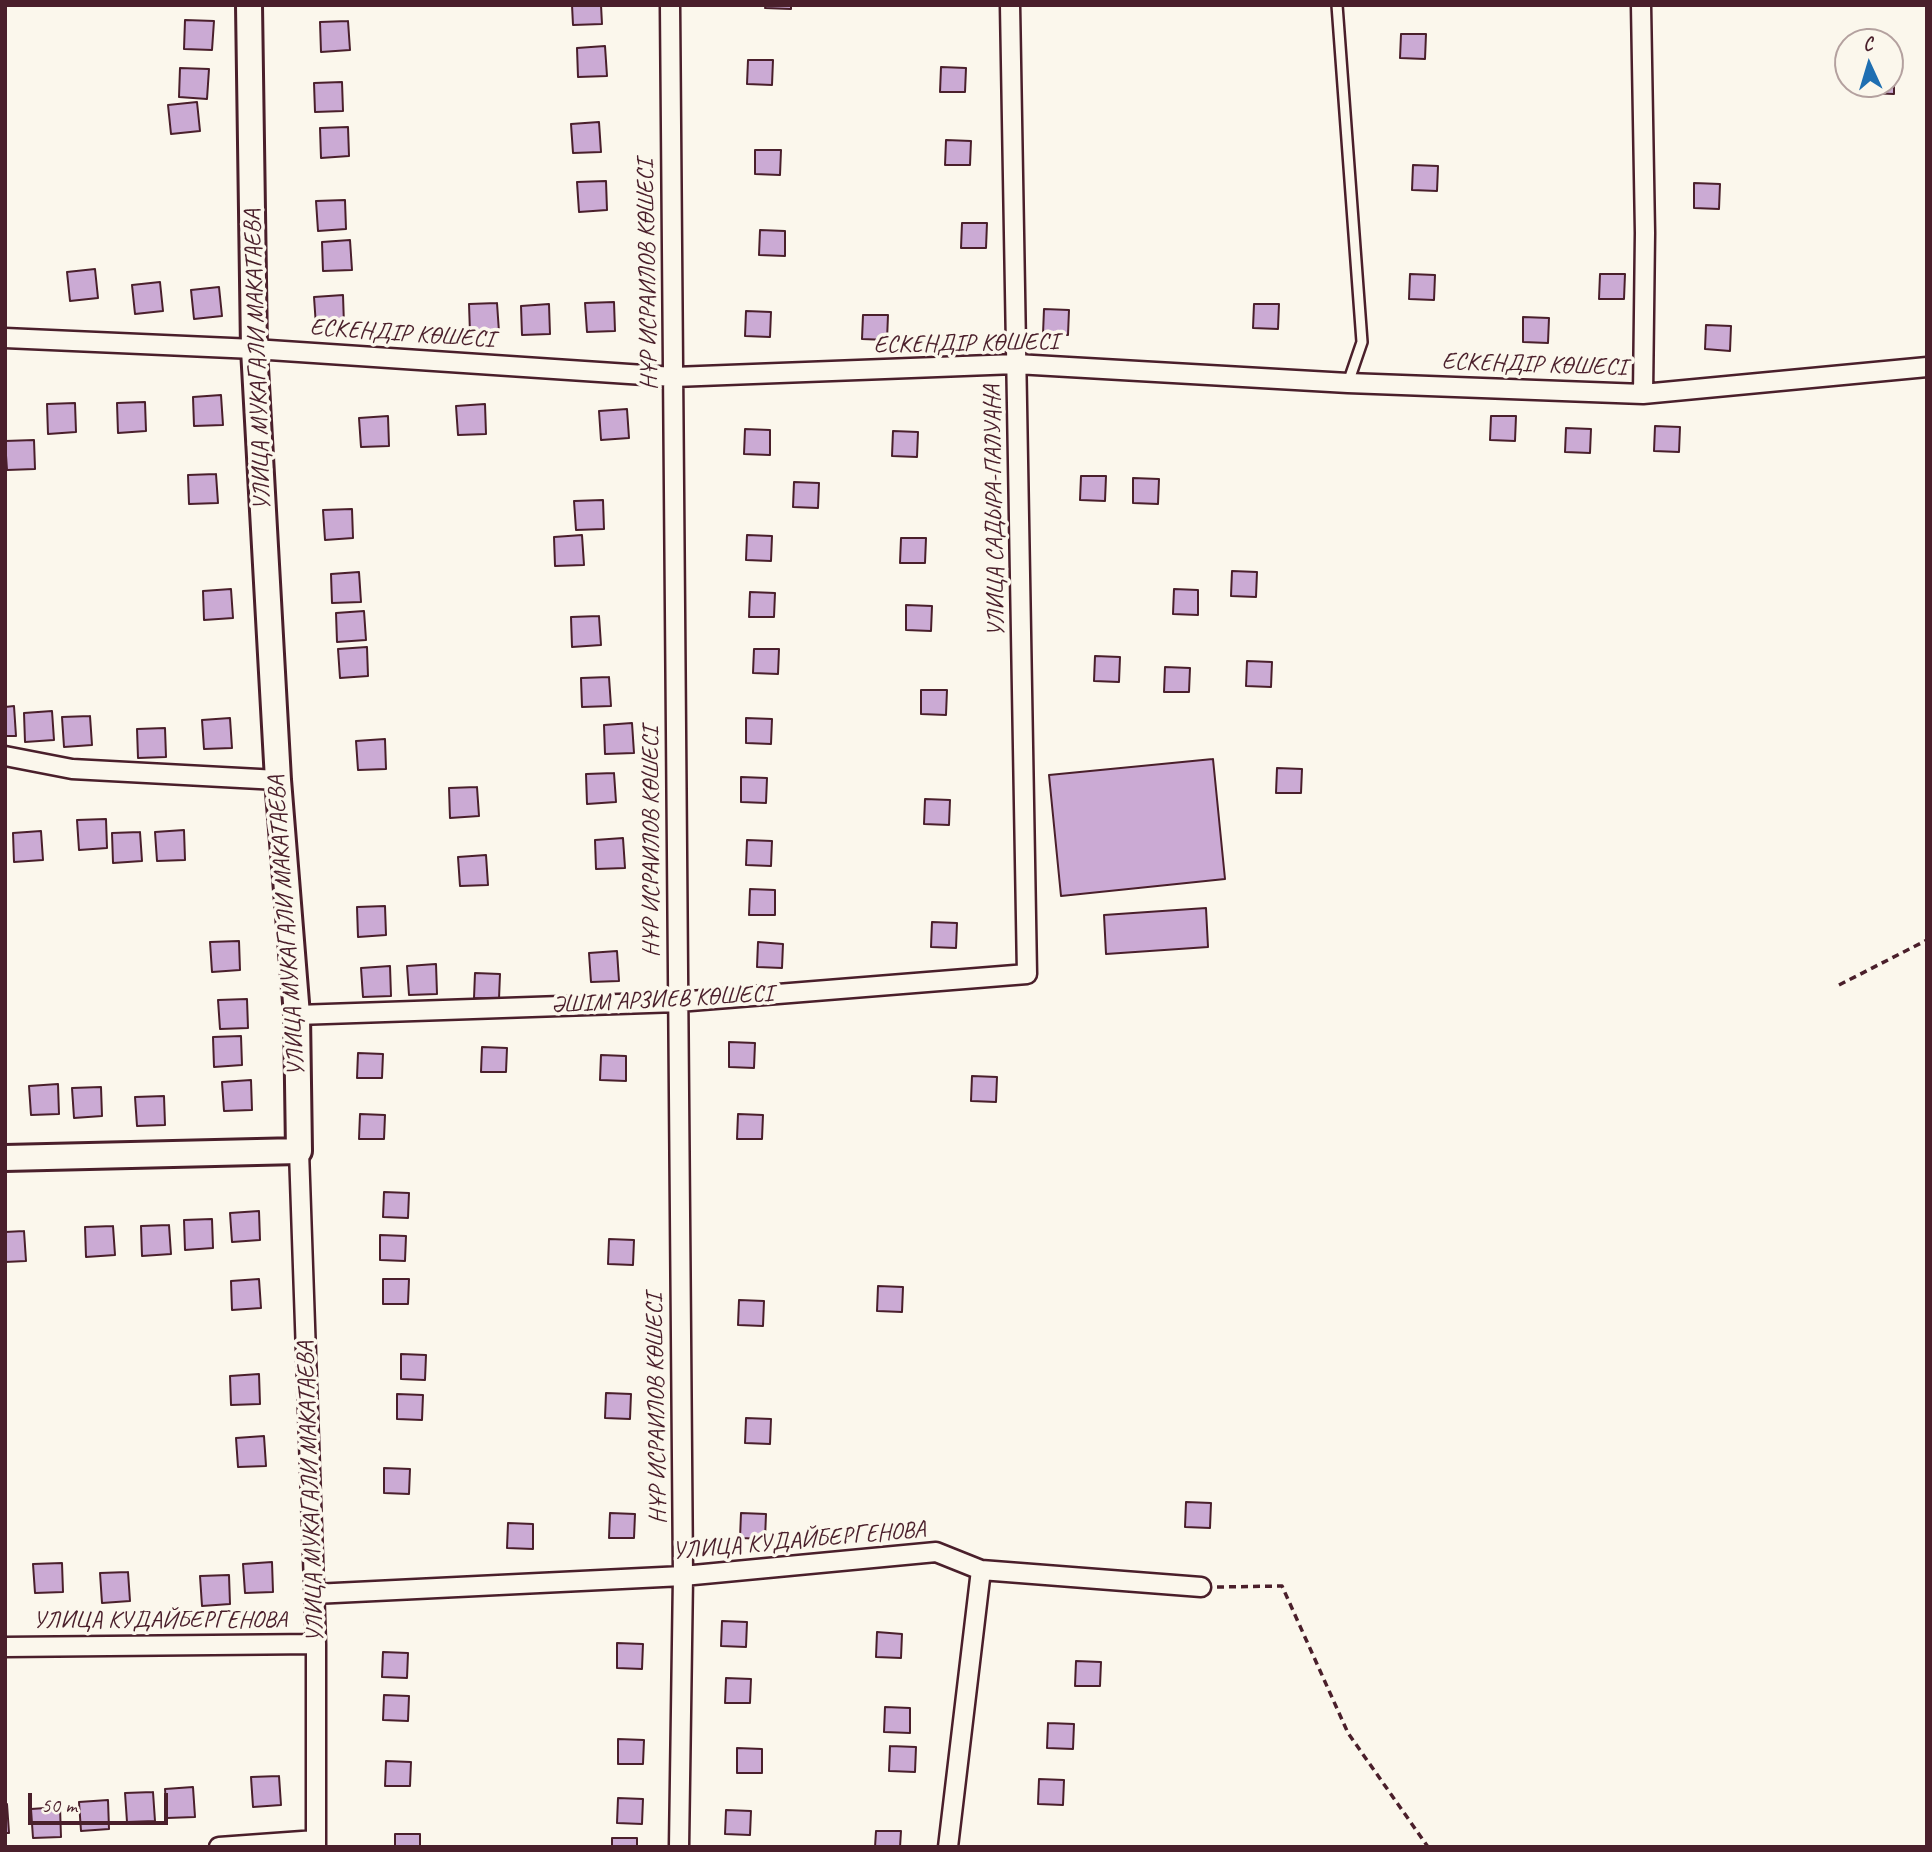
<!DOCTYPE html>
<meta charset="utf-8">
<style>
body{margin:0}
#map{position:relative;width:1932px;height:1852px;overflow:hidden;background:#fbf7ec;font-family:Caveat,sans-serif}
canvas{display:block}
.frame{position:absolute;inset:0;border:7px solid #4a1f2b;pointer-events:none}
.north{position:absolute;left:1834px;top:28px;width:70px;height:70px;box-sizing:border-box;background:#fbf7ec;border:2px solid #b4a19f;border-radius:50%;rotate:356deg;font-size:19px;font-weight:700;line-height:28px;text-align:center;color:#4a1f2b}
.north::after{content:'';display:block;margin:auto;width:24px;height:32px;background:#1f6fb2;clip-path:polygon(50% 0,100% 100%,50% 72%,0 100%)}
.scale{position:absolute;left:28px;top:1793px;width:140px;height:32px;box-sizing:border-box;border:4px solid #4a1f2b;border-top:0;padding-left:9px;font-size:21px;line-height:24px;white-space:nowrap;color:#4a1f2b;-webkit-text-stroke:5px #fbf7ec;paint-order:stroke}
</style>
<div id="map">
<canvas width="1932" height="1852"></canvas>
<div class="frame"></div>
<div class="north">С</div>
<div class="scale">50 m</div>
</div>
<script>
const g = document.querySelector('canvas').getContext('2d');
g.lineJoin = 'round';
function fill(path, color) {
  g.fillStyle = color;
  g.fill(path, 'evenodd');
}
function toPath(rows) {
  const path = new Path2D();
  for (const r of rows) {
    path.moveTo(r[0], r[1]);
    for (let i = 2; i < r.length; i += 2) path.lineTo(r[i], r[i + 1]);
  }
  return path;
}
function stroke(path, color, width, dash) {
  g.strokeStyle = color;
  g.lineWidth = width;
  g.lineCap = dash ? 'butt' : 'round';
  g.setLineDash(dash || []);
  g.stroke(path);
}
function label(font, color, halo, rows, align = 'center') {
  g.font = font + ' Caveat,sans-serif';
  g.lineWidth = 7;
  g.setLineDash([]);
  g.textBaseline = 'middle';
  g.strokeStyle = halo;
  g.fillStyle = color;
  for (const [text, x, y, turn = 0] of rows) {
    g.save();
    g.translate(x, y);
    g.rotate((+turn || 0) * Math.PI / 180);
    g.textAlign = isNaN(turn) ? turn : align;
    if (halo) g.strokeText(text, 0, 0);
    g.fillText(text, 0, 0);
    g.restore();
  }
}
const building = toPath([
 [572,5,601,5,602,24,573,25,572,5],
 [766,5,791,5,791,9,765,8,766,5],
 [185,20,214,21,212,50,184,49,185,20],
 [348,21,350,50,321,52,320,22,348,21],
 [1401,34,1426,34,1425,59,1400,58,1401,34],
 [605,46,607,76,578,77,577,48,605,46],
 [748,60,773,60,772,85,747,84,748,60],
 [941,67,966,68,965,92,940,92,941,67],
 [180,68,209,69,207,99,179,97,180,68],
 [1890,69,1894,69,1894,94,1868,93,1869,84,1890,84,1890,69],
 [342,82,343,111,315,112,314,83,342,82],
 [197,102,200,131,171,134,168,105,197,102],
 [599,122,601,152,573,153,571,124,599,122],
 [348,127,349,156,321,158,320,128,348,127],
 [946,140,971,141,970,165,945,165,946,140],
 [755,150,781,150,780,175,755,174,755,150],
 [1413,165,1438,166,1437,191,1412,190,1413,165],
 [606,181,607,210,579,212,577,182,606,181],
 [1694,183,1720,184,1719,209,1694,208,1694,183],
 [345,200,346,229,318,231,316,201,345,200],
 [962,223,987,223,986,248,961,248,962,223],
 [760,230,785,231,785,256,759,255,760,230],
 [350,240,352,270,323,271,322,242,350,240],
 [95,269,98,298,70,301,67,272,95,269],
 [1410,274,1435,275,1434,300,1409,299,1410,274],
 [1600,274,1625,274,1624,299,1599,299,1600,274],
 [160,282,163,311,135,314,132,285,160,282],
 [219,287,222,316,194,319,191,290,219,287],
 [343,295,344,325,316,326,314,297,343,295],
 [614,302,615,331,587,332,585,303,614,302],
 [497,303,499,332,470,333,469,304,497,303],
 [549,304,550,334,522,335,521,306,549,304],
 [1254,304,1279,304,1278,329,1253,328,1254,304],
 [1044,309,1069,310,1068,335,1043,334,1044,309],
 [746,311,771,312,770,337,745,336,746,311],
 [863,315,888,315,887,340,862,339,863,315],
 [1523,317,1549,318,1548,343,1523,342,1523,317],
 [1706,325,1731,326,1730,351,1705,349,1706,325],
 [221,395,223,425,194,426,193,397,221,395],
 [145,402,146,431,118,433,117,403,145,402],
 [75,403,76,432,48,434,47,404,75,403],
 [485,404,486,434,458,435,456,406,485,404],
 [627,409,629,438,601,440,599,411,627,409],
 [388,416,389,446,361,447,359,418,388,416],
 [1491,416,1516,416,1515,441,1490,440,1491,416],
 [1655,426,1680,427,1679,452,1654,451,1655,426],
 [1566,428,1591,429,1590,453,1565,452,1566,428],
 [745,429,770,430,770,455,744,454,745,429],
 [893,431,918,432,917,457,892,456,893,431],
 [34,440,35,469,7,470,5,441,34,440],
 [216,474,218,503,189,504,188,475,216,474],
 [1081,476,1106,476,1105,501,1080,500,1081,476],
 [1133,478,1159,479,1158,504,1133,503,1133,478],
 [794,482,819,483,818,508,793,507,794,482],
 [603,500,604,529,576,530,574,501,603,500],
 [352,509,353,538,325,540,323,510,352,509],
 [582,535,584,565,555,566,554,537,582,535],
 [747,535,772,536,771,561,746,560,747,535],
 [901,538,926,538,925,563,900,563,901,538],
 [1232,571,1257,572,1256,597,1231,596,1232,571],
 [359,572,361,602,332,603,331,574,359,572],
 [231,589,233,618,204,620,203,591,231,589],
 [1174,589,1198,590,1198,615,1173,614,1174,589],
 [750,592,775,593,774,617,749,617,750,592],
 [906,605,932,606,931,631,906,630,906,605],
 [364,611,366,640,337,642,336,613,364,611],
 [599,616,601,645,572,647,571,617,599,616],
 [367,647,368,676,340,678,338,649,367,647],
 [754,649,779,649,778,674,753,673,754,649],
 [1095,656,1120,657,1119,682,1094,681,1095,656],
 [1247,661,1272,662,1271,687,1246,686,1247,661],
 [1165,667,1190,668,1189,692,1164,692,1165,667],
 [609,677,611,706,582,707,581,678,609,677],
 [921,690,947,690,946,715,921,714,921,690],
 [14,706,16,736,5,736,5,707,14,706],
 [52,711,54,740,25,742,24,713,52,711],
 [90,716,92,745,64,747,62,717,90,716],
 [230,718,232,748,204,749,202,720,230,718],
 [746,718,772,719,771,744,746,743,746,718],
 [632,723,634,753,605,754,604,725,632,723],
 [165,728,166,757,138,758,137,729,165,728],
 [385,739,386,769,358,770,356,741,385,739],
 [1213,759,1225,879,1061,896,1049,775,1213,759],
 [1277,768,1302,769,1301,793,1276,793,1277,768],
 [614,773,616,802,587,804,586,774,614,773],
 [741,777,767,778,766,803,741,802,741,777],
 [477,787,479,816,450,818,449,788,477,787],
 [925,799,950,800,949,825,924,824,925,799],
 [106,819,107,848,79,850,77,820,106,819],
 [184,830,185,860,157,861,155,832,184,830],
 [41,831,43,860,14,862,13,833,41,831],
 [140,832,142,861,113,863,112,833,140,832],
 [623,838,625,868,596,869,595,840,623,838],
 [747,840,772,841,771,866,746,865,747,840],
 [486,855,488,885,460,886,458,857,486,855],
 [750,889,775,890,775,915,749,915,750,889],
 [385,906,386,935,358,937,357,907,385,906],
 [1206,908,1208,947,1106,954,1104,915,1206,908],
 [932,922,957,923,956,948,931,947,932,922],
 [239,941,240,970,212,972,210,942,239,941],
 [758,942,783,944,782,968,757,967,758,942],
 [617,951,619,981,591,982,589,953,617,951],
 [436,964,437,994,409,995,407,966,436,964],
 [390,966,391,996,363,997,361,968,390,966],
 [475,973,500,974,499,999,474,998,475,973],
 [247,999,248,1028,220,1029,218,1000,247,999],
 [241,1036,242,1065,214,1067,213,1037,241,1036],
 [729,1042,755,1043,754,1068,729,1067,729,1042],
 [482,1047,507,1048,506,1072,481,1072,482,1047],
 [358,1053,383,1054,382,1078,357,1078,358,1053],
 [601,1055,626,1056,626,1081,600,1080,601,1055],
 [972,1076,997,1077,996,1102,971,1101,972,1076],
 [251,1080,252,1110,224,1111,222,1082,251,1080],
 [58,1084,59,1114,31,1115,29,1086,58,1084],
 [101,1087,102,1116,74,1118,72,1088,101,1087],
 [164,1096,165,1125,137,1126,135,1097,164,1096],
 [360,1114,385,1115,384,1139,359,1139,360,1114],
 [738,1114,763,1115,762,1139,737,1139,738,1114],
 [384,1192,409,1193,408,1218,383,1217,384,1192],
 [259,1211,260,1240,232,1242,230,1213,259,1211],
 [212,1219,213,1248,185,1250,184,1220,212,1219],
 [169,1225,171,1254,142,1256,141,1226,169,1225],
 [113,1226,115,1255,86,1257,85,1227,113,1226],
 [24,1231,26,1261,5,1262,5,1232,24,1231],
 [380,1235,406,1236,405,1261,380,1260,380,1235],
 [609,1239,634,1240,633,1265,608,1264,609,1239],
 [259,1279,261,1308,232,1310,231,1281,259,1279],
 [383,1279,409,1279,408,1304,383,1304,383,1279],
 [878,1286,903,1287,902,1312,877,1311,878,1286],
 [739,1300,764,1301,763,1326,738,1325,739,1300],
 [401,1354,426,1355,425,1380,401,1379,401,1354],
 [259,1374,260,1404,231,1405,230,1376,259,1374],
 [606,1393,631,1394,630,1419,605,1418,606,1393],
 [397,1394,423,1395,422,1420,397,1419,397,1394],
 [746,1418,771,1419,770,1444,745,1443,746,1418],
 [264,1436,266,1466,238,1467,236,1438,264,1436],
 [384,1468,410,1469,409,1494,384,1493,384,1468],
 [1186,1502,1211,1503,1210,1528,1185,1527,1186,1502],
 [610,1513,635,1514,634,1538,609,1538,610,1513],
 [741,1513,766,1514,765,1539,740,1538,741,1513],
 [508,1523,533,1524,533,1549,507,1548,508,1523],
 [272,1562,273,1592,245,1593,243,1564,272,1562],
 [62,1563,63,1592,35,1593,33,1564,62,1563],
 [128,1572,130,1601,102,1603,100,1573,128,1572],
 [229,1575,230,1604,202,1606,200,1576,229,1575],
 [722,1621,747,1622,746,1647,721,1646,722,1621],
 [877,1632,902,1634,901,1658,876,1657,877,1632],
 [617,1643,643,1644,642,1669,617,1668,617,1643],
 [383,1652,408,1653,407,1678,382,1677,383,1652],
 [1076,1661,1101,1662,1100,1686,1075,1686,1076,1661],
 [726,1678,751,1679,750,1703,725,1703,726,1678],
 [384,1695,409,1696,408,1721,383,1720,384,1695],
 [885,1707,910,1708,910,1733,884,1732,885,1707],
 [1048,1723,1074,1724,1073,1749,1047,1748,1048,1723],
 [618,1739,644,1740,643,1764,618,1764,618,1739],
 [890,1746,916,1747,915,1772,889,1771,890,1746],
 [737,1748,762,1749,762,1773,737,1773,737,1748],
 [386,1761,411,1762,410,1786,385,1786,386,1761],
 [279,1776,281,1805,253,1807,251,1777,279,1776],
 [1039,1779,1064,1780,1063,1805,1038,1804,1039,1779],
 [193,1787,195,1817,167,1818,165,1789,193,1787],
 [153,1792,155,1821,127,1822,125,1793,153,1792],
 [618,1798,643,1799,642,1824,617,1823,618,1798],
 [108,1800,109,1829,81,1831,79,1802,108,1800],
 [5,1804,7,1804,9,1833,5,1833,5,1804],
 [60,1807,61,1837,33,1838,31,1809,60,1807],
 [726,1810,751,1811,750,1835,725,1834,726,1810],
 [876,1831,901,1831,900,1847,875,1847,876,1831],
 [395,1834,420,1834,420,1847,395,1847,395,1834],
 [612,1838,637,1838,637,1847,612,1847,612,1838]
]);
const path = toPath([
 [1839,985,1927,940],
 [1217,1587,1282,1586,1348,1733,1428,1847]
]);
const lane = toPath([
 [1337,5,1362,342,1348,383]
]);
const street = toPath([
 [670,5,683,1576,679,1847],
 [1641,5,1645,233,1643,394],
 [5,338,254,349,674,377,1016,364,1348,383,1643,394,1927,367],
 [5,756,72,769,278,780],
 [297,1015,678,1002,1027,974,1010,5],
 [299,1151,316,1644,316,1847],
 [314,1594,683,1576,936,1552,981,1570,1201,1587],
 [5,1647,316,1644],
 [219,1847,316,1840],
 [948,1847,981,1570]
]);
const secondary = toPath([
 [5,1158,299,1151,297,1015,278,780,254,349,249,5]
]);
const streetNames = [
 ["НҰР ИСРАИЛОВ КӨШЕСІ",648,275,-91],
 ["ЕСКЕНДІР КӨШЕСІ",402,334,4],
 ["ЕСКЕНДІР КӨШЕСІ",966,344,-1],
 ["УЛИЦА МУКАГАЛИ МАКАТАЕВА",258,360,-92],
 ["ЕСКЕНДІР КӨШЕСІ",1534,365,2],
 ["УЛИЦА САДЫРА-ПАЛУАНА",995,511,-91],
 ["НҰР ИСРАИЛОВ КӨШЕСІ",652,842,-90],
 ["УЛИЦА МУКАГАЛИ МАКАТАЕВА",287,926,-94],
 ["ӘШІМ АРЗИЕВ КӨШЕСІ",662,1000,-3],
 ["НҰР ИСРАИЛОВ КӨШЕСІ",657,1409,-91],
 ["УЛИЦА МУКАГАЛИ МАКАТАЕВА",311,1492,-92],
 ["УЛИЦА КУДАЙБЕРГЕНОВА",799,1541,-5],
 ["УЛИЦА КУДАЙБЕРГЕНОВА",160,1621]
];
fill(building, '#cbaad4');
stroke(building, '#4a1f2b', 2);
stroke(lane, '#4a1f2b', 14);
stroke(street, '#4a1f2b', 23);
stroke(secondary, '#4a1f2b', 30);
stroke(path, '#4a1f2b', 3.5, [7, 5]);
stroke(lane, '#fbf7ec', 9);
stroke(street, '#fbf7ec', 18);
stroke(secondary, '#fbf7ec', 24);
label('24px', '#4a1f2b', '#fbf7ec', streetNames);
</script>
